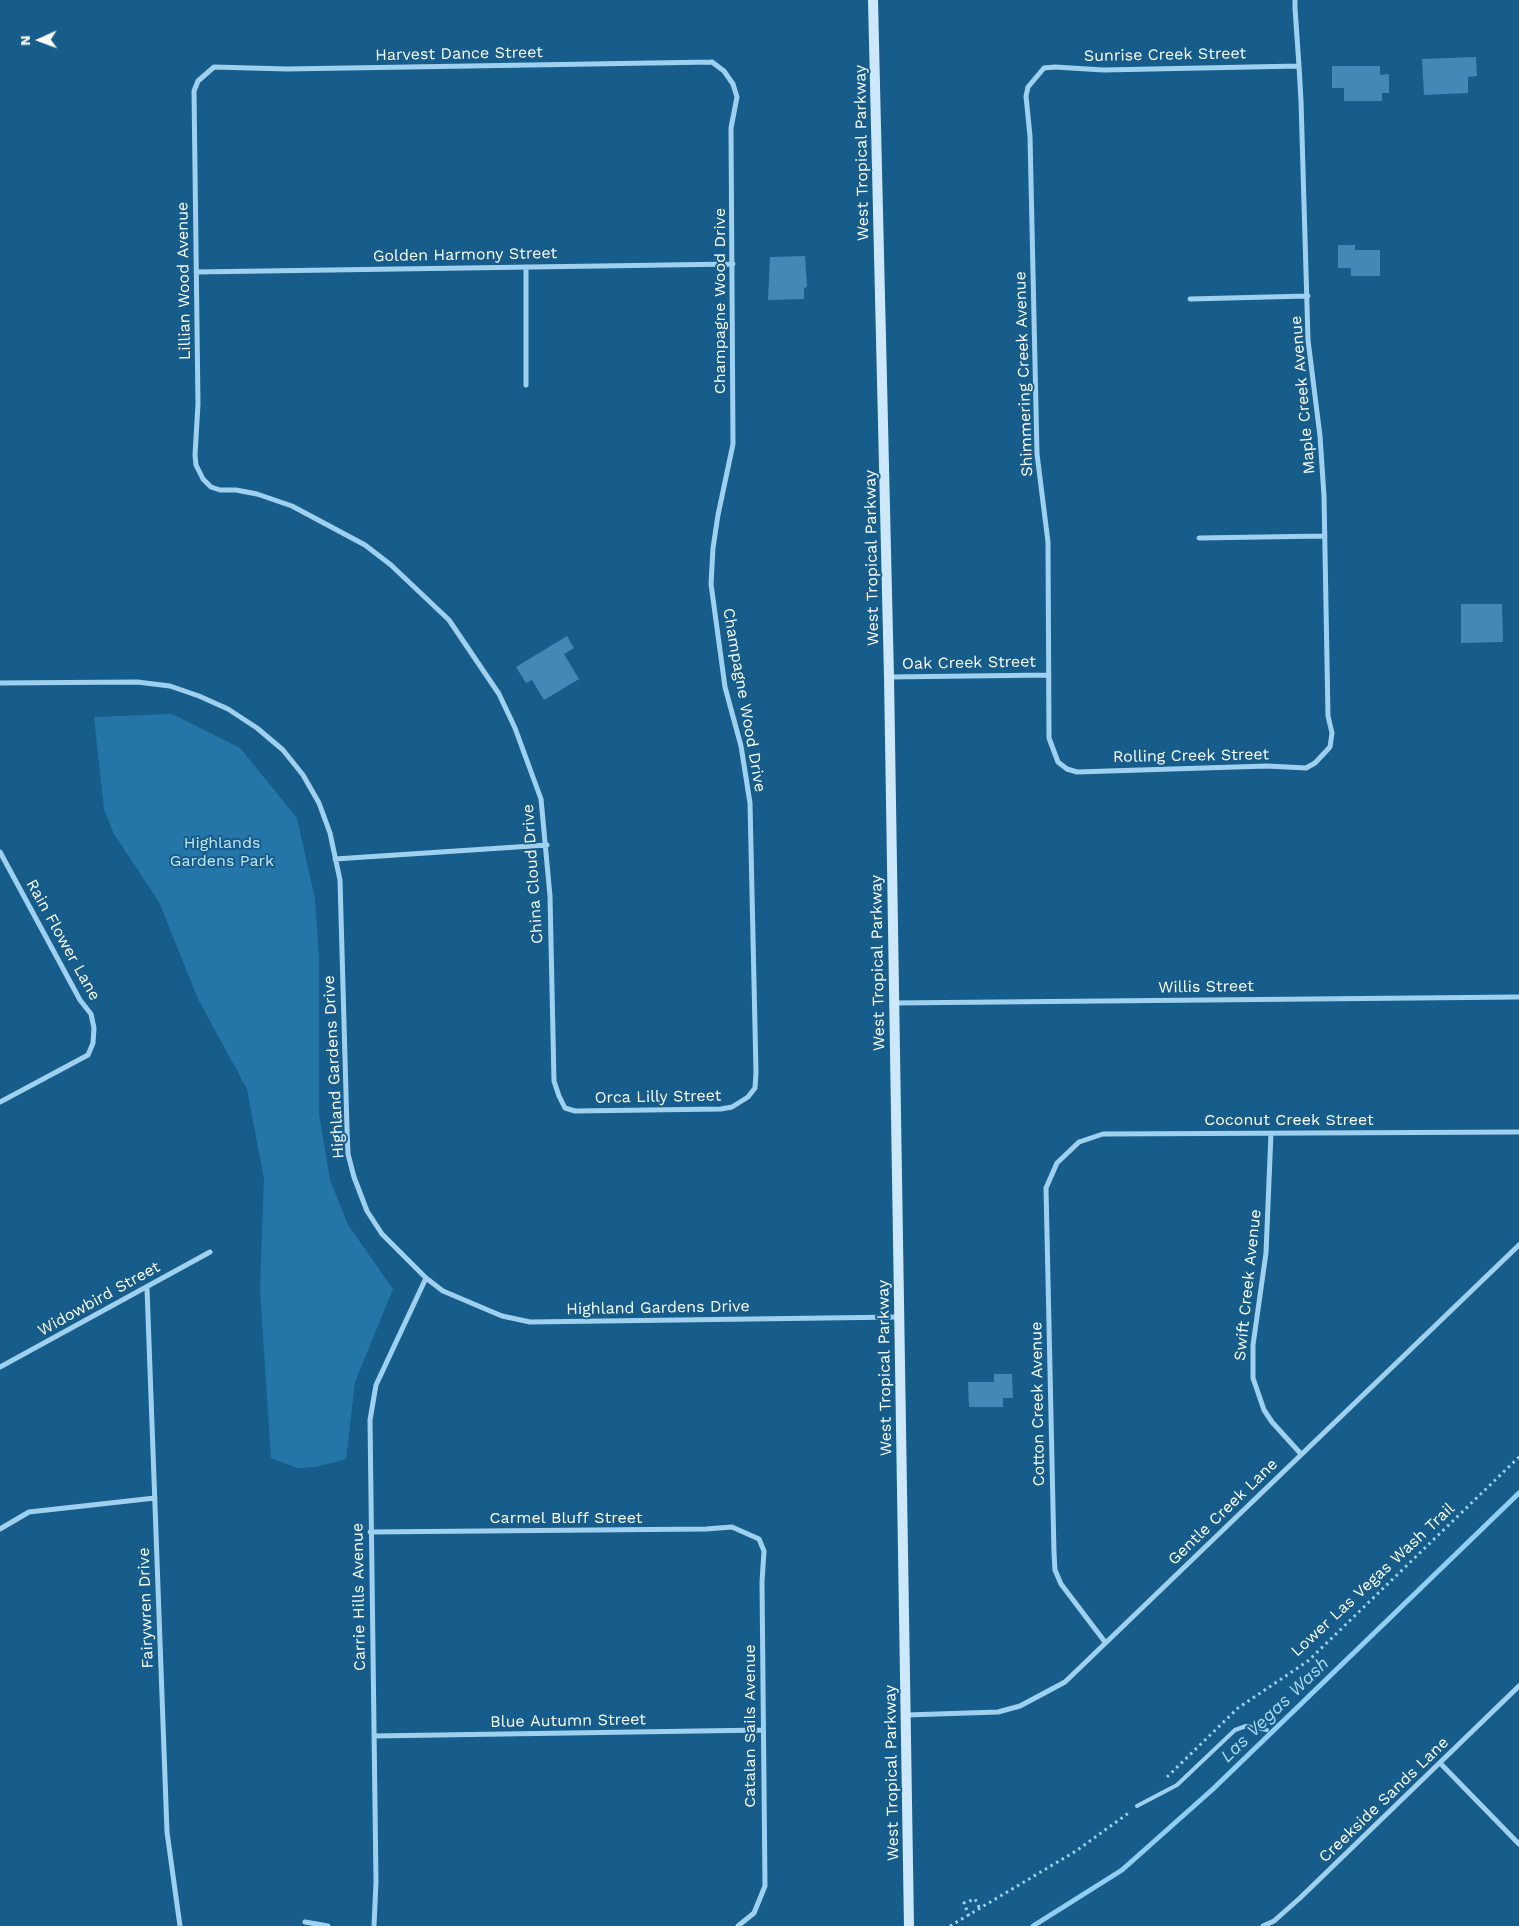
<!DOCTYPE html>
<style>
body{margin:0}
#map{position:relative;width:1519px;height:1926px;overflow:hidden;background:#165d8b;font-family:"Work Sans",sans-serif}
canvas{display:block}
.north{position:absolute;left:15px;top:15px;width:50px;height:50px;-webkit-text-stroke:4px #165d8b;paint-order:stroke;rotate:268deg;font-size:14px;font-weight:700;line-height:20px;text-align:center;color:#fff}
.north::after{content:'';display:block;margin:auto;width:18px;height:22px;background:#fff;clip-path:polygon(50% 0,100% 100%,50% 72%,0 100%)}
</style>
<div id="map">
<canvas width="1519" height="1926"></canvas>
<div class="north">N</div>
</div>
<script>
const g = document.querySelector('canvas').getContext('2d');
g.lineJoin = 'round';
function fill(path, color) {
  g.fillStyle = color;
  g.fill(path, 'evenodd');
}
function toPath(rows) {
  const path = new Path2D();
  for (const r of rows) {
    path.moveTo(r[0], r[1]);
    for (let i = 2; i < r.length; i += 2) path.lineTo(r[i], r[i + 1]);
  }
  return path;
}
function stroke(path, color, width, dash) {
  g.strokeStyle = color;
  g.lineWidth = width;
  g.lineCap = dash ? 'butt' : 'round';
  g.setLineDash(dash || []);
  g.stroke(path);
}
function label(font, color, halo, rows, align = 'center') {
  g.font = font + ' "Work Sans",sans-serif';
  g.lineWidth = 4;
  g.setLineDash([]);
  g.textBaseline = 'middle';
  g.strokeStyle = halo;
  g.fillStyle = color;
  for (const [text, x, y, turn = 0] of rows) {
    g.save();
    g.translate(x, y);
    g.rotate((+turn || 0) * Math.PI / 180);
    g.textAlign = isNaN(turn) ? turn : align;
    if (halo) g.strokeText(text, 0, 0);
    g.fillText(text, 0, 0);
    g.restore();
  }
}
const green = toPath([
 [172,714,240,748,297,818,315,899,319,960,319,1114,330,1180,348,1225,393,1289,355,1382,346,1459,316,1467,297,1468,271,1458,260,1290,264,1179,247,1089,198,999,159,902,114,834,104,809,94,717]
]);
const stream = toPath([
 [1033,1926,1122,1870,1213,1789,1519,1493]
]);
const building = toPath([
 [1476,57,1477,76,1468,77,1468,93,1424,95,1422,59],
 [1332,66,1380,66,1380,75,1389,74,1389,93,1382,93,1382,101,1344,101,1344,88,1332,88],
 [1338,245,1355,245,1355,250,1380,250,1380,276,1351,276,1351,268,1338,268],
 [805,256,807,286,804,289,804,299,768,300,770,257],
 [1461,604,1502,604,1503,642,1461,643],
 [567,636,574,648,564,654,579,679,544,700,532,680,526,683,516,667],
 [994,1374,1012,1374,1013,1398,1003,1398,1003,1407,969,1407,968,1382,994,1382]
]);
const path = toPath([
 [1167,1777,1238,1708,1308,1661,1519,1457],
 [969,1916,964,1903,975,1899,980,1909],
 [950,1926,1076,1851,1130,1812]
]);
const lane = toPath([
 [1137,1806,1177,1785,1235,1730,1246,1726,1267,1730]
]);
const street = toPath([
 [1295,0,1295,8,1299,66,1301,101,1308,340,1320,436,1324,496,1328,716,1332,733,1330,747,1315,763,1306,768,1267,766,1077,772,1067,769,1058,762,1049,738,1048,542,1037,454,1030,136,1026,96,1028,87,1044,68,1055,67,1103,70,1299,66],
 [712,62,724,71,733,84,737,97,731,128,733,444,718,515,713,548,711,584,725,687,741,746,750,803,756,1072,755,1088,748,1097,732,1107,721,1109,575,1111,565,1108,559,1096,554,1081,550,896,541,799,515,728,499,694,449,620,391,565,365,545,292,506,257,494,236,490,220,490,211,487,203,479,196,465,195,455,198,404,194,91,198,81,214,67,287,69,712,62],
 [526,267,526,385],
 [196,272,733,264],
 [1190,299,1308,296],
 [1199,538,1325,536],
 [889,677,1049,675],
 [0,683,137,682,170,686,199,696,228,709,257,728,283,750,303,775,319,803,330,833,340,880,347,1129,348,1154,354,1177,367,1211,382,1234,426,1278,443,1291,502,1316,530,1322,899,1317],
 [0,852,80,1000,91,1014,94,1028,93,1043,88,1055,0,1102],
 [335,859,547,845],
 [894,1003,1519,997],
 [1271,1133,1266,1253,1253,1345,1253,1378,1264,1410,1272,1422,1301,1454],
 [147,1288,167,1832,180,1926],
 [0,1367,210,1252],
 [0,1529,29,1512,155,1498],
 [370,1532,706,1529,732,1527,759,1539,764,1551,762,1582,765,1886,754,1913,738,1926],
 [1105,1642,1061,1584,1055,1570,1054,1553,1046,1188,1057,1163,1079,1142,1103,1134,1519,1132],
 [906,1715,998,1712,1020,1706,1065,1682,1519,1245],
 [374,1736,763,1730],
 [1440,1763,1519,1844],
 [305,1922,328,1926],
 [374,1926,376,1882,370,1420,376,1385,426,1278],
 [1263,1926,1274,1921,1300,1898,1519,1686]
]);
const secondary = toPath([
 [873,0,889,677,909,1926]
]);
const streetNames = [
 ["Harvest Dance Street",459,54,-1],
 ["Sunrise Creek Street",1165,55,-1],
 ["West Tropical Parkway",862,153,-91],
 ["Golden Harmony Street",465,255,-1],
 ["Lillian Wood Avenue",184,281,-91],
 ["Champagne Wood Drive",720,301,-90],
 ["Shimmering Creek Avenue",1024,374,-92],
 ["Maple Creek Avenue",1303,395,-95],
 ["West Tropical Parkway",872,558,-91],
 ["Oak Creek Street",969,663,-1],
 ["Champagne Wood Drive",744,700,80],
 ["Rolling Creek Street",1191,756,-1],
 ["China Cloud Drive",533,874,-94],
 ["Rain Flower Lane",63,940,61],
 ["West Tropical Parkway",878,963,-91],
 ["Willis Street",1206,987,-1],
 ["Highland Gardens Drive",334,1067,-93],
 ["Orca Lilly Street",658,1097,-1],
 ["Coconut Creek Street",1289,1120],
 ["Swift Creek Avenue",1248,1285,-84],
 ["Widowbird Street",99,1299,-29],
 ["Highland Gardens Drive",658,1308,-1],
 ["West Tropical Parkway",885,1368,-91],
 ["Cotton Creek Avenue",1038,1404,-91],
 ["Gentle Creek Lane",1223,1512,-44],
 ["Carmel Bluff Street",566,1518],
 ["Lower Las Vegas Wash Trail",1373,1580,-43],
 ["Carrie Hills Avenue",359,1597,-91],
 ["Fairywren Drive",146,1608,-92],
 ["Blue Autumn Street",568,1721,-1],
 ["Catalan Sails Avenue",750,1726,-90],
 ["West Tropical Parkway",892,1773,-91],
 ["Creekside Sands Lane",1384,1800,-44]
];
const parkNames = [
 ["Highlands",222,843],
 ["Gardens Park",222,861]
];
const waterNames = [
 ["Las Vegas Wash",1275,1710,-44]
];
fill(green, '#2576a8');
stroke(stream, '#91cef2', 5);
fill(building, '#4389b6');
stroke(path, '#9fd1ef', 3, [2.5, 4]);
stroke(lane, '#9fd1ef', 4);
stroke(street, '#9fd1ef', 5);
stroke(secondary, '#cce8fa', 10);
label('16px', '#fff', '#165d8b', streetNames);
label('16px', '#c5e6fb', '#165d8b', parkNames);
label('italic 18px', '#aadaf6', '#165d8b', waterNames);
</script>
